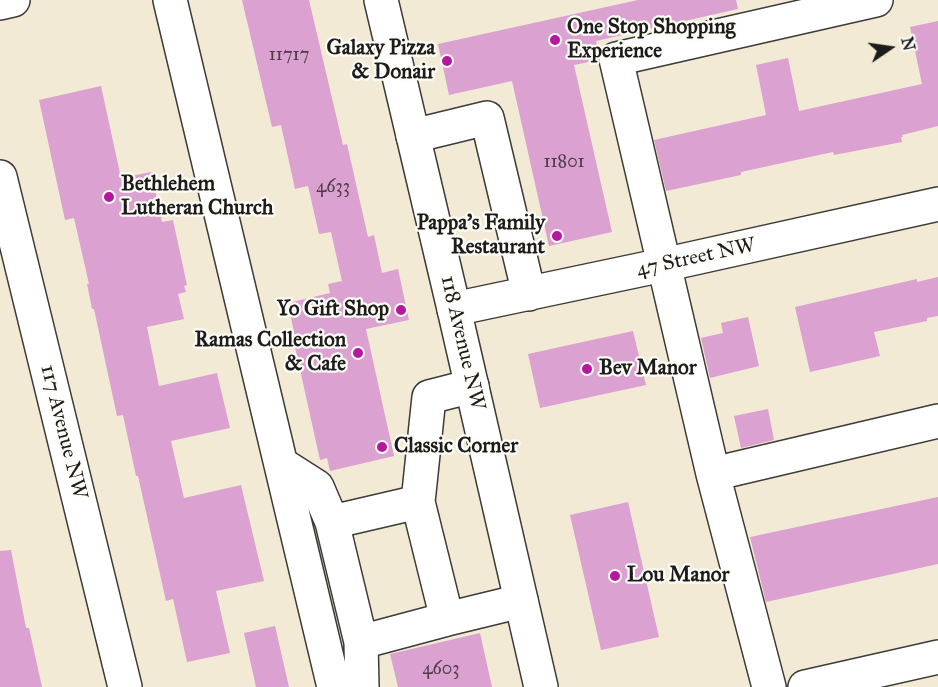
<!DOCTYPE html>
<style>
body{margin:0}
#map{position:relative;width:938px;height:687px;overflow:hidden;background:#f2ead4;font-family:"IM FELL Great Primer",serif}
canvas{display:block}
.north{position:absolute;left:860px;top:18px;width:60px;height:60px;-webkit-text-stroke:4px #fdfcf7;paint-order:stroke;rotate:77deg;font-size:16px;font-weight:700;line-height:24px;text-align:center;color:#1c1c1c}
.north::after{content:'';display:block;margin:auto;width:21px;height:27px;background:#1c1c1c;clip-path:polygon(50% 0,100% 100%,50% 72%,0 100%)}
</style>
<div id="map">
<canvas width="938" height="687"></canvas>
<div class="north">N</div>
</div>
<script>
const g = document.querySelector('canvas').getContext('2d');
g.lineJoin = 'round';
function fill(path, color) {
  g.fillStyle = color;
  g.fill(path, 'evenodd');
}
function toPath(rows) {
  const path = new Path2D();
  for (const r of rows) {
    path.moveTo(r[0], r[1]);
    for (let i = 2; i < r.length; i += 2) path.lineTo(r[i], r[i + 1]);
  }
  return path;
}
function stroke(path, color, width, dash) {
  g.strokeStyle = color;
  g.lineWidth = width;
  g.lineCap = dash ? 'butt' : 'round';
  g.setLineDash(dash || []);
  g.stroke(path);
}
function label(font, color, halo, rows, align = 'center') {
  g.font = font + ' "IM FELL Great Primer",serif';
  g.lineWidth = 4.5;
  g.setLineDash([]);
  g.textBaseline = 'middle';
  g.strokeStyle = halo;
  g.fillStyle = color;
  for (const [text, x, y, turn = 0] of rows) {
    g.save();
    g.translate(x, y);
    g.rotate((+turn || 0) * Math.PI / 180);
    g.textAlign = isNaN(turn) ? turn : align;
    if (halo) g.strokeText(text, 0, 0);
    g.fillText(text, 0, 0);
    g.restore();
  }
}
const building = toPath([
 [242,0,309,0,343,145,347,144,368,237,374,235,382,273,398,269,409,320,366,329,394,456,330,471,327,458,320,460,295,347,297,347,288,303,330,293,328,284,342,281,331,232,319,234,308,186,295,189,281,125,272,127],
 [638,0,736,0,738,9,596,41,599,53,598,60,574,65,612,232,549,246,512,81,449,95,438,44],
 [938,21,938,126,902,135,903,137,901,137,902,142,834,155,833,152,741,172,741,175,666,191,654,140,766,115,756,65,788,58,799,111,922,84,910,27],
 [101,86,121,178,151,172,162,222,173,220,187,285,184,286,186,292,178,294,184,319,147,327,159,386,217,373,230,428,171,441,184,498,241,485,264,581,216,591,230,653,187,662,173,599,166,601,138,476,136,476,123,415,117,416,94,309,92,309,87,284,89,284,74,218,65,220,39,100],
 [938,277,938,316,927,318,927,321,874,332,880,356,810,372,795,307,917,279,917,282],
 [748,317,759,366,710,378,701,338,723,333,721,323],
 [633,331,646,385,540,408,528,354],
 [768,409,774,440,741,448,734,416],
 [938,497,938,564,766,602,750,537],
 [628,502,659,637,601,650,570,515],
 [11,550,26,628,29,628,42,687,0,687,0,551],
 [275,626,289,687,256,687,244,633],
 [480,633,492,687,398,687,390,654]
]);
const minor = toPath([
 [170,0,334,687],
 [0,3,13,0],
 [413,136,487,118,529,294],
 [0,177,125,687],
 [454,309,663,265,938,204],
 [281,464,317,487,332,522],
 [713,474,938,421],
 [418,502,429,397,472,386],
 [447,619,521,601],
 [361,642,447,619,418,502,332,522,361,642,362,687],
 [769,687,713,474,616,59,876,0],
 [805,687,938,657]
]);
const major = toPath([
 [381,0,454,309,541,687]
]);
const markers = [
 [555,40,6,"#b5179e"],
 [447,61,6,"#b5179e"],
 [109,197,6,"#b5179e"],
 [557,236,6,"#b5179e"],
 [401,310,6,"#b5179e"],
 [358,353,6,"#b5179e"],
 [587,369,6,"#b5179e"],
 [382,447,6,"#b5179e"],
 [615,576,6,"#b5179e"]
];
const numberNames = [
 ["11717",289,56],
 ["11801",564,163],
 ["4633",333,188],
 ["4603",441,670]
];
const poiNames = [
 ["One Stop Shopping",567,28],
 ["Experience",567,52],
 ["Galaxy Pizza",435,49,"right"],
 ["& Donair",435,73,"right"],
 ["Bethlehem",121,185],
 ["Lutheran Church",121,209],
 ["Pappa's Family",545,224,"right"],
 ["Restaurant",545,248,"right"],
 ["Yo Gift Shop",389,310,"right"],
 ["Ramas Collection",346,341,"right"],
 ["& Cafe",346,365,"right"],
 ["Bev Manor",599,369],
 ["Classic Corner",394,447],
 ["Lou Manor",627,576]
];
const streetNames = [
 ["47 Street NW",696,258,-12],
 ["118 Avenue NW",462,343,77],
 ["117 Avenue NW",63,432,76]
];
fill(building, '#dba1d0');
stroke(minor, '#3c3b38', 36);
stroke(major, '#3c3b38', 36);
stroke(minor, '#fff', 33);
stroke(major, '#fff', 33);
for (const [x, y, r, color] of markers) {
  const dot = new Path2D();
  dot.arc(x, y, r, 0, 2 * Math.PI);
  g.fillStyle = color;
  g.fill(dot);
  stroke(dot, '#fdfcf7', 2);
}
label('18px', '#4c3d49', null, numberNames);
label('bold 21px', '#1c1c1c', '#fdfcf7', poiNames, 'left');
label('21px', '#1c1c1c', '#fdfcf7', streetNames);
</script>
